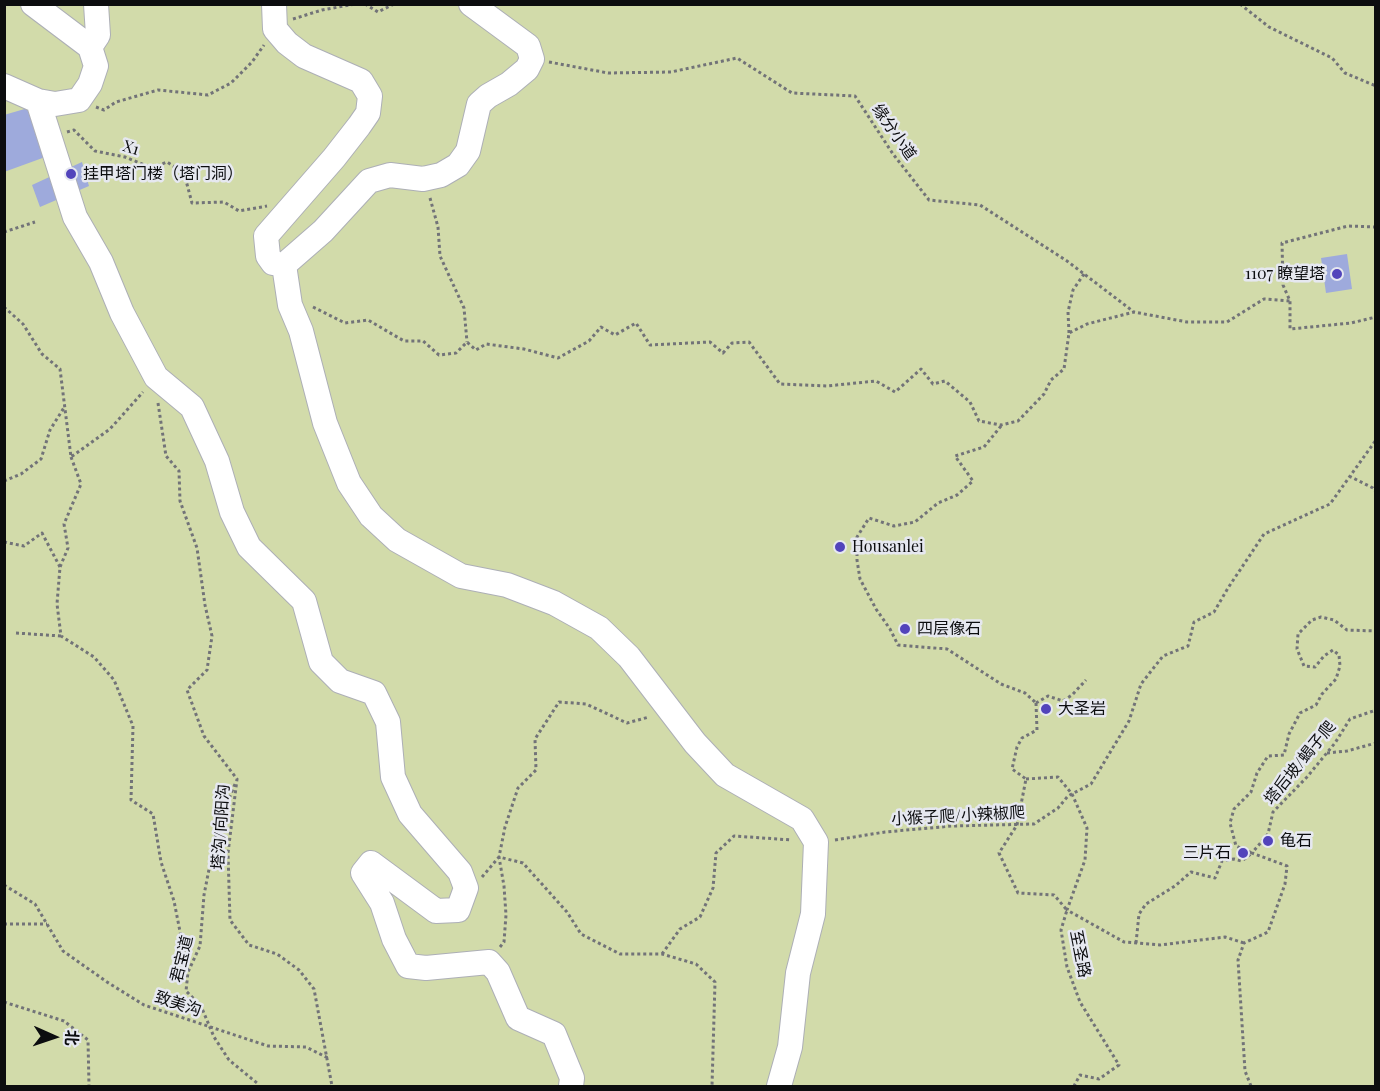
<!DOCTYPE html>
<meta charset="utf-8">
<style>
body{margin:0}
#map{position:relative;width:1380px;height:1091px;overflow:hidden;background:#e6e8f0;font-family:"Playfair Display","Noto Sans SC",serif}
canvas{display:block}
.frame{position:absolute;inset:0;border:6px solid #0c0d0f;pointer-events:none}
.north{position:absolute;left:24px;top:1007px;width:60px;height:60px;-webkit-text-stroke:4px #e6e8f0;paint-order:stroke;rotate:93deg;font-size:16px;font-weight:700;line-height:24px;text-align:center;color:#0c0d0f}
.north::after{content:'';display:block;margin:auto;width:21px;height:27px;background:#0c0d0f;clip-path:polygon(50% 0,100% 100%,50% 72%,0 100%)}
</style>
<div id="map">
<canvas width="1380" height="1091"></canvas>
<div class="frame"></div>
<div class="north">北</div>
</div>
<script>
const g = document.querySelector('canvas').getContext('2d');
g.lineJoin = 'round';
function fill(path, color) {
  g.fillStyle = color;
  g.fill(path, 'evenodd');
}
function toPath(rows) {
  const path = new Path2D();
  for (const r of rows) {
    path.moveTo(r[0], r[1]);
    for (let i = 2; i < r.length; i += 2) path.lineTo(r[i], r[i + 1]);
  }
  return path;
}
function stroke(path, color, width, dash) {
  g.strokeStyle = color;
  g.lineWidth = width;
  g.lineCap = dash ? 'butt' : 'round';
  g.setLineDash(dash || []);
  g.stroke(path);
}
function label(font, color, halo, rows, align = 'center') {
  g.font = font + ' "Playfair Display","Noto Sans SC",serif';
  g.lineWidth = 5;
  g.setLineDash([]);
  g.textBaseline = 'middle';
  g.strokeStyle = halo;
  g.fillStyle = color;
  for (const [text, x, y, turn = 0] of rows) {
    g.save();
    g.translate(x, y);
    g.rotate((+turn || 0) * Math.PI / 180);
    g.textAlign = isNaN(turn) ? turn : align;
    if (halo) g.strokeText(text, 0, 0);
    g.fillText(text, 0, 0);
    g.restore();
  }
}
const green = toPath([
 [5,5,1375,5,1375,1086,5,1086]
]);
const building = toPath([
 [28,108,48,156,4,172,4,115],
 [82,162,89,186,40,207,32,185],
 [1347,254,1352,289,1326,293,1321,258]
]);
const path = toPath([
 [365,4,378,12,394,4],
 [1240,4,1269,27,1332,58,1345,73,1376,86],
 [293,19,322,10,355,4],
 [549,62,608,73,671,72,737,58,792,93,855,96,893,154,929,200,980,205,1067,261,1134,312],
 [96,107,104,110,116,102,158,90,208,95,231,83,252,62,264,45],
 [67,132,74,130,95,151,125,157,152,168,167,162,184,173,192,203,224,202,239,211,267,206],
 [430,198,438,227,440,256,464,308,467,342],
 [1376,227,1348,226,1282,243,1283,285,1290,301,1290,329,1351,323,1376,317],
 [4,232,35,222],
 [4,307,23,324,42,354,60,369,71,457,110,429,143,392],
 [313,307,345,323,368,320,404,341,423,341,439,355,456,353,467,342,476,350,486,344,524,349,558,358,589,341,601,327,615,335,636,323,650,345,710,342,723,353,732,343,749,342,780,384,827,386,876,381,895,392,921,369,933,384,945,381,970,402,979,421,1001,425,1018,421,1044,394,1051,380,1064,369,1069,333,1087,324,1134,312,1187,322,1227,322,1264,299,1290,301],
 [1069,333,1068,312,1073,290,1084,274],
 [158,403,166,456,179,471,180,501,197,548,205,605,212,636,207,670,187,690,204,736,237,779,228,853,230,920,249,945,277,954,299,970,314,989,332,1086],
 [1001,426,984,447,955,456,973,481,957,495,938,503,915,522,894,526,869,518,857,537,857,560,860,579,876,609,890,629,898,645,947,649,1001,684,1025,693,1036,703],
 [71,457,81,484,64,524,68,548,60,567,57,604,61,636,94,657,114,680,133,726,131,800,153,814,161,862,174,901,188,972],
 [1349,476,1373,488,1376,492],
 [4,481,21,474,41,459,50,430,65,406],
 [4,542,24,546,42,533,60,567],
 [16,633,61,636],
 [1036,703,1037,730,1022,738,1017,747,1012,769,1026,779,1017,825,999,853,1018,893,1054,895,1067,910,1061,930,1067,967,1080,1002,1119,1065,1099,1079,1080,1075,1074,1086],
 [1036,703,1048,696,1063,701,1072,695,1086,680],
 [1327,753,1347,751,1376,743],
 [1026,779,1058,777,1072,794,1087,828,1085,860,1067,910,1124,942,1160,945,1225,937,1244,943],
 [235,784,217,828,204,895,200,946,188,972,186,991,201,1006,214,1037,229,1060,257,1083,257,1086],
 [835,840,885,832,952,826,1034,824,1058,808,1068,796,1091,784,1129,721,1141,684,1163,656,1188,646,1194,622,1214,612,1228,588,1264,534,1330,504,1376,440],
 [482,877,499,857,523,863,567,912,581,934,620,954,662,954,696,964,715,982,712,1086],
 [4,885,35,904,63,951,107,982,144,1005,268,1046,306,1047,328,1058],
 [4,924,47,924],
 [1136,943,1139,914,1146,904,1175,886,1191,872,1215,878,1222,861,1234,859,1242,861,1252,853,1236,846,1230,823,1234,809,1251,792,1257,773,1268,756,1284,755,1289,734,1300,713,1316,705,1322,694,1336,679,1340,666,1339,655,1333,650,1324,656,1315,667,1304,666,1297,649,1298,634,1312,620,1321,617,1334,620,1347,630,1376,631],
 [500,947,504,942,506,915,504,886,499,857,505,827,518,788,536,770,535,739,559,702,586,704,627,723,649,717],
 [662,954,680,929,700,917,713,888,716,853,734,836,792,840],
 [4,1002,64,1021,88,1040,89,1086],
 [1251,1086,1245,1071,1238,960,1244,943,1268,932,1285,884,1287,866,1252,853,1268,834,1273,812,1307,777,1335,743,1350,719,1376,710]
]);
const minor = toPath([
 [33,4,90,47],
 [274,4,275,29,287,43,304,56,361,81,370,96,368,113,359,126,334,158,266,236,268,256,273,263,284,265],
 [4,86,38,101,75,217,101,262,122,313,156,377,192,407,217,461,232,512,249,547,304,601,321,662,340,681,374,693,388,722,393,777,410,814,460,872,466,888,458,910,436,911,371,863,363,873,382,903,394,939,408,966,426,968,489,962,498,972,518,1018,554,1034,572,1078,571,1086],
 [38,101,55,104,79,100,90,84,96,66,90,47,98,35,96,4],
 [284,265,290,305,301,331,325,423,349,483,371,516,397,540,461,576,507,585,554,603,599,628,629,657,695,743,725,775,802,819,816,842,813,914,798,973,790,1047,779,1086],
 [284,265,323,231,369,181,390,175,423,179,441,175,458,165,468,151,479,104,488,96,509,84,527,69,532,59,528,46,471,4]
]);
const markers = [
 [71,174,6,"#5244bb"],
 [1337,274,6,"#5244bb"],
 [840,547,6,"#5244bb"],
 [905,629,6,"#5244bb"],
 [1046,709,6,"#5244bb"],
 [1268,841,6,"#5244bb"],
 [1243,853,6,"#5244bb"]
];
const streetNames = [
 ["缘分小道",894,132,55],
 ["X1",131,148,17],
 ["塔后坡/蝎子爬",1300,763,-51],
 ["小猴子爬/小辣椒爬",958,816,-3],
 ["塔沟/向阳沟",221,827,-86],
 ["至圣路",1080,954,79],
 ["君宝道",182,959,-76],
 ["致美沟",178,1004,18]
];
const poiNames = [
 ["挂甲塔门楼（塔门洞）",83,174],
 ["1107 瞭望塔",1325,274,"right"],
 ["Housanlei",852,547],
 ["四层像石",917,629],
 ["大圣岩",1058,709],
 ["龟石",1280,841],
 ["三片石",1231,853,"right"]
];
fill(green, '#d2dbaa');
fill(building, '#9eaadc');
stroke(minor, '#adafb6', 26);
stroke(path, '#727378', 3, [3, 3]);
stroke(minor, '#fff', 24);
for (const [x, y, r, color] of markers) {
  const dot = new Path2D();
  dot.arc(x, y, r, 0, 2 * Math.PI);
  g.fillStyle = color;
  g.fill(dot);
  stroke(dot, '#e6e8f0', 2);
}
label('16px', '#0c0d0f', '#e6e8f0', streetNames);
label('16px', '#0c0d0f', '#e6e8f0', poiNames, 'left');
</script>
